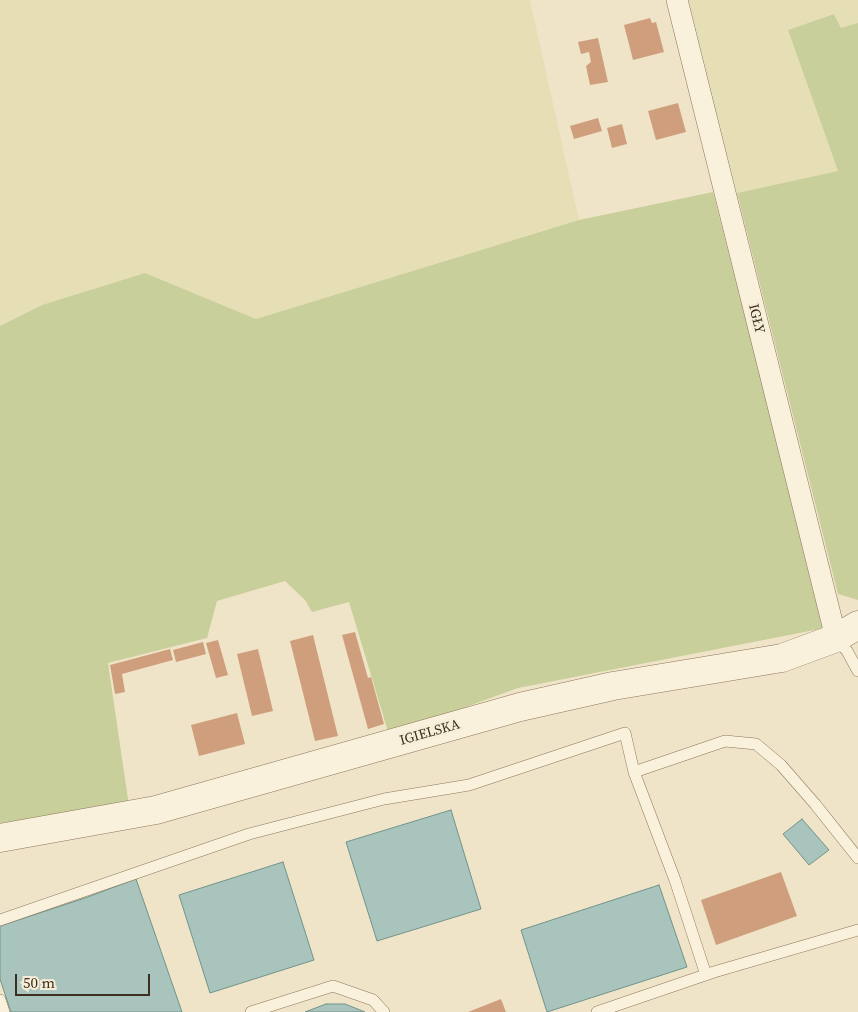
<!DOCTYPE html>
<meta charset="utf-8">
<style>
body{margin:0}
#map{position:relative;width:858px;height:1012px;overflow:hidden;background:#f0e4c8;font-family:"Source Serif 4",serif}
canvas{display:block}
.scale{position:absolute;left:15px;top:974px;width:135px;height:22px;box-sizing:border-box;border:2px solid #3d2e20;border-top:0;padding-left:6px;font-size:15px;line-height:18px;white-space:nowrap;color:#3d2e20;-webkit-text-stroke:4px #f7eed8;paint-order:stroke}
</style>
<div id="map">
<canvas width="858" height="1012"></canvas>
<div class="scale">50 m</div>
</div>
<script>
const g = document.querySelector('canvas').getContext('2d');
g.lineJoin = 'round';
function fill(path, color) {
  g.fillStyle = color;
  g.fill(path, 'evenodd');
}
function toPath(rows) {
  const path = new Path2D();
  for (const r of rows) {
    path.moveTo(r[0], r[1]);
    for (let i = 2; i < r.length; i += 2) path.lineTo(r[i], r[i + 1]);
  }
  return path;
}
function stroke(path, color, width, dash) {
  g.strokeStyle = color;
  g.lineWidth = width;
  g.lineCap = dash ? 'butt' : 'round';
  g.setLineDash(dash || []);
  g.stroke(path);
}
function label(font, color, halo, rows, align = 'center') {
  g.font = font + ' "Source Serif 4",serif';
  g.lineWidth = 5;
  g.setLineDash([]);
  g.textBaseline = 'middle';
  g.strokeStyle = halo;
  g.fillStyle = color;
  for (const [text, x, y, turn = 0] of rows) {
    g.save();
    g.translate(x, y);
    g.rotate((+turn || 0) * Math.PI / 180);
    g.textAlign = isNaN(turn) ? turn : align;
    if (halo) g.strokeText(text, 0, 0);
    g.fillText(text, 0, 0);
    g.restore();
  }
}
const farmland = toPath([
 [0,0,530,0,579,220,256,319,145,273,42,305,0,326],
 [686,0,858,0,858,23,841,28,834,14,788,30,838,171,737,193]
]);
const green = toPath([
 [834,14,841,28,858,23,858,600,838,594,737,193,838,171,788,30],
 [713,192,825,628,518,688,389,735,349,602,312,612,305,600,285,581,217,601,207,638,108,663,129,806,0,823,0,326,42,305,145,273,256,319,579,220]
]);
const water = toPath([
 [451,810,481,909,377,941,346,842,451,810],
 [802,819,829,850,809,865,783,834,802,819],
 [283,862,314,960,210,993,179,895,283,862],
 [136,879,182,1012,11,1012,0,979,0,926,85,898,136,879],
 [659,885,687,967,547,1012,521,930,659,885],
 [326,1004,345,1004,365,1012,305,1012,326,1004]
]);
const building = toPath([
 [650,18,652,23,656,22,664,52,633,60,624,25],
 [598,38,608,82,590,85,586,66,591,62,589,52,581,54,578,42],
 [678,103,686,132,656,140,648,111],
 [598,118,602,131,574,139,570,126],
 [622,124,627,144,612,148,607,128],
 [355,632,368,678,371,677,384,724,368,729,342,635],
 [313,635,338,736,315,741,290,641],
 [218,640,228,675,216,678,206,643],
 [203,642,206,654,176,662,173,650],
 [170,649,173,660,122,674,125,692,115,694,110,665],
 [258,649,273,711,252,716,237,654],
 [237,713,245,744,199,756,191,725],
 [781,872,797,916,716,945,701,900],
 [501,999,506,1012,468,1012]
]);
const service = toPath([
 [836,638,847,651,858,671],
 [0,920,249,834,384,799,469,785,625,733,634,772],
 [706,975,675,880,634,772,725,741,756,744,781,765,815,804,858,858],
 [0,1000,4,1012],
 [251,1012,333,986,373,1000,384,1012],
 [597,1012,714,972,858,930]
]);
const minor = toPath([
 [677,0,836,638]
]);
const tertiary = toPath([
 [0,838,156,810,520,707,613,686,782,658,836,638,858,625]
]);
const streetNames = [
 ["IGŁY",756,319,76],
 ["IGIELSKA",430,733,-16]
];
fill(farmland, '#e6deb5');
fill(green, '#c9cf9b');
fill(water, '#a9c4bc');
stroke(water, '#6f938a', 1);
fill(building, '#cf9f7d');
stroke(service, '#8d765c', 12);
stroke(minor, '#8d765c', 22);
stroke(tertiary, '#8d765c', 29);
stroke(service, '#faf1dc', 11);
stroke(minor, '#faf1dc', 21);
stroke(tertiary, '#faf1dc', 28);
label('14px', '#3d2e20', '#f7eed8', streetNames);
</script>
